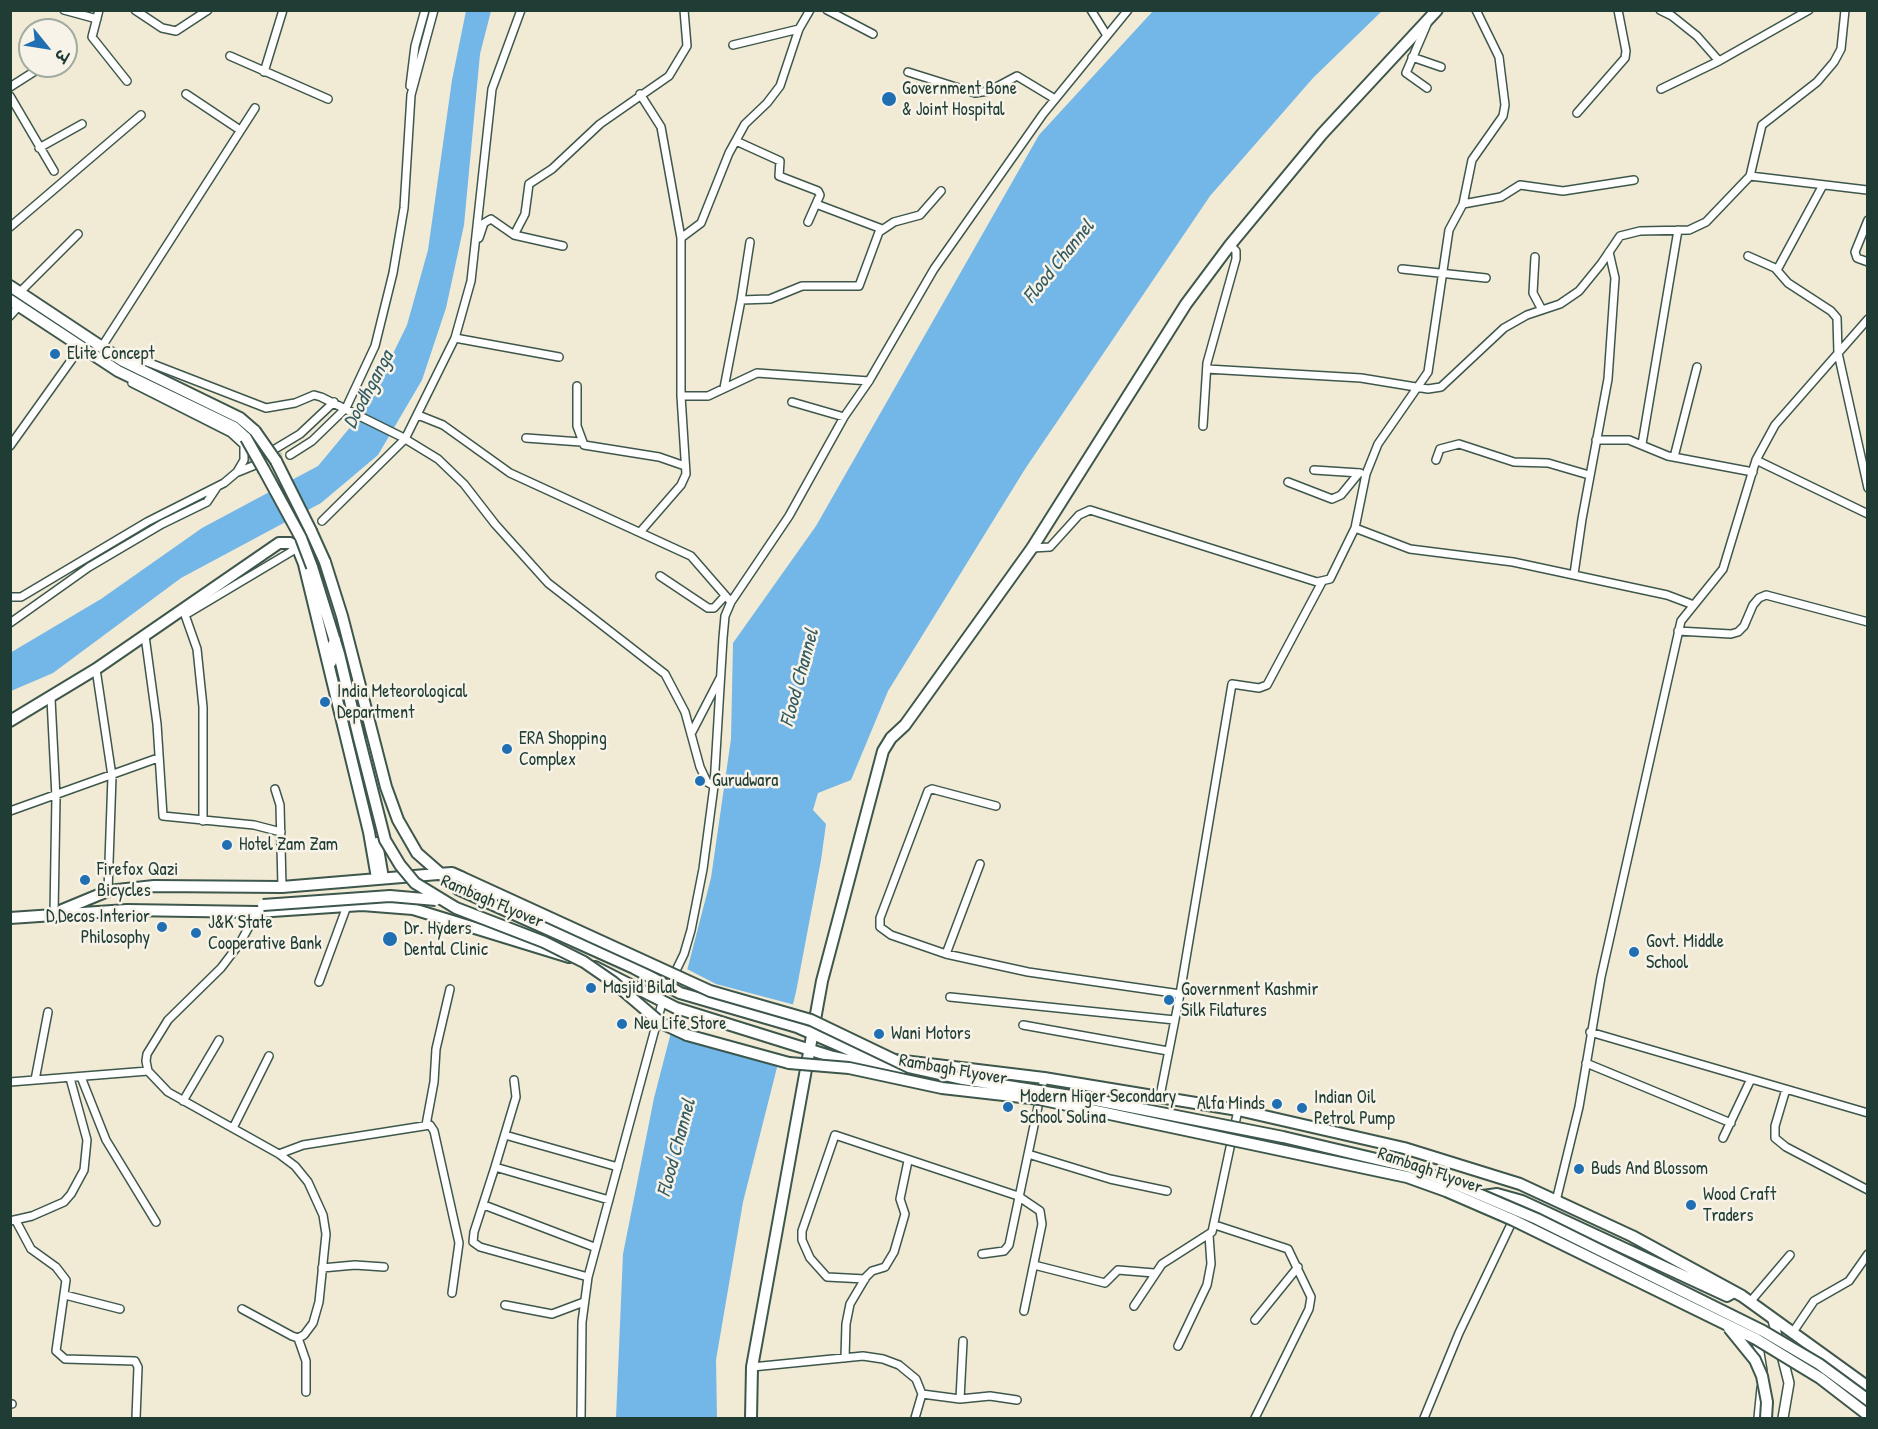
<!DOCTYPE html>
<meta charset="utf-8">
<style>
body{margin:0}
#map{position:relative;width:1878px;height:1429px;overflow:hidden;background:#f1ead4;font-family:"Patrick Hand","Playpen Sans Deva",sans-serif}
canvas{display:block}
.frame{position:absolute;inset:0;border:12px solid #1f3d34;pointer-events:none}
.north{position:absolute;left:18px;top:18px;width:60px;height:60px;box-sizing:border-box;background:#f7f3e8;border:2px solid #a1aaa0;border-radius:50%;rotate:120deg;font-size:16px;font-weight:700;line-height:24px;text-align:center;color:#1f3d34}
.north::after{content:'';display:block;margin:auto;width:21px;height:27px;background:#1f6fb2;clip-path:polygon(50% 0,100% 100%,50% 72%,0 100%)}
</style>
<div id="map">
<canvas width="1878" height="1429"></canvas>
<div class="frame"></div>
<div class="north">उ</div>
</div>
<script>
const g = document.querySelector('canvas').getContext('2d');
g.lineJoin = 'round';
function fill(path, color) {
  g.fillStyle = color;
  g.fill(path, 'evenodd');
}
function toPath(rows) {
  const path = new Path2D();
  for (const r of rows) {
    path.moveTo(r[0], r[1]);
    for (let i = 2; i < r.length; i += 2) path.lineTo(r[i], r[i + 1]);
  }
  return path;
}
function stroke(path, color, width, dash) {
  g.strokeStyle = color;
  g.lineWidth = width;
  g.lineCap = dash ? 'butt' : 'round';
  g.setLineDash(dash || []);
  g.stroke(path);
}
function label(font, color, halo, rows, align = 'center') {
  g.font = font + ' "Patrick Hand",sans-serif';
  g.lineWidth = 5;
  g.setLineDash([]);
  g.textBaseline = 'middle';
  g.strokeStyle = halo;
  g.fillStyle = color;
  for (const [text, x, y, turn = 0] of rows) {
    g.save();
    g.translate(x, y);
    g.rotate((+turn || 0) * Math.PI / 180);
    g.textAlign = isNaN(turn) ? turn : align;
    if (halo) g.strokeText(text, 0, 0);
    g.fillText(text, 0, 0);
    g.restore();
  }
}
const water = toPath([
 [466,11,491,11,480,54,464,225,446,308,422,380,378,455,321,503,181,578,53,673,11,691,10,653,101,599,202,528,318,466,367,407,407,325,428,250,452,80],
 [1153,11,1382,11,1313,78,1210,196,1025,469,888,691,851,780,818,793,813,810,826,824,821,860,796,992,743,1202,716,1360,717,1418,616,1418,623,1254,654,1098,711,878,731,739,733,643,816,526,1039,135]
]);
const pier = toPath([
 [685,968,716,984,795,1005,781,1063,669,1030]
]);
const minorTunnel = toPath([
 [244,460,290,455]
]);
const minor = toPath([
 [64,10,97,19],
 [99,10,92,37,127,81],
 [135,10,162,28,176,31,208,10],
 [827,10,873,34],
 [1091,10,1106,34],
 [1660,10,1672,16,1697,36,1719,61],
 [1427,24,1406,73,1427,88],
 [733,45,799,29],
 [230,56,328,99],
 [1412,57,1441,67],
 [264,72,283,10],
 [908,72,975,93,989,91,1017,76,1055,99],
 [410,86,415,46,425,10],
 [10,87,43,66],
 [1661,89,1719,61,1809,10],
 [186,94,240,130],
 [640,94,661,127,681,238],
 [10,96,54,171],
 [1577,113,1625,58,1626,51,1618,10],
 [736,141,780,161,779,176,818,191,820,195,808,222],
 [39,148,82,124],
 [1750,176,1867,190],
 [816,204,882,229],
 [1463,204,1501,197,1520,185,1563,191,1634,180],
 [1868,220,1855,252,1857,258,1868,262],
 [10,227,141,115],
 [514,235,525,214,529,184,552,169,600,124,669,76,687,46,684,10],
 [479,238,484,223,491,219,514,235,563,246],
 [1748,256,1775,268,1788,283,1831,311,1837,318,1838,353,1868,488],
 [1535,257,1533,293,1542,310],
 [1402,269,1486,278],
 [1777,270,1823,185],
 [20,292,78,234],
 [741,300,750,242],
 [10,316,19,306],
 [455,338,559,357],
 [101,348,255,108],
 [118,356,142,360,266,408,295,403,314,395,321,397,402,437,438,459,464,484,495,524,548,583,665,674,685,712,700,767,707,782,714,786],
 [1207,369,1361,378,1428,389,1441,387,1504,328,1527,315,1560,304,1579,291,1601,264,1620,236,1640,231,1689,230,1706,222,1750,176,1762,125,1817,82,1834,62,1841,49,1845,10],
 [577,386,577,426,584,445,659,457,685,466],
 [724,388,741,300,770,299,802,286,859,286,879,232,894,222,920,215,941,191],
 [681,396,708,396,757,373,869,381],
 [792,402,844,417],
 [418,415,443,425,510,473,691,556,731,602],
 [1203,426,1207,363,1236,259,1236,251,1230,245],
 [526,438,581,442],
 [1596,440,1629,440,1668,456,1753,472],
 [1642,444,1678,230],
 [10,446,80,348],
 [270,452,300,434,334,402],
 [290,455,312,441,346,408,375,346,393,273,404,208,411,95,434,10],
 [1674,457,1697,367],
 [1436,460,1440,449,1459,444,1514,462,1548,463,1589,475],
 [1756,460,1868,514],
 [1314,470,1360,473],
 [238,472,260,463],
 [1288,482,1332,499,1341,495,1359,473],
 [322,521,405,439,455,338,471,281,492,89,521,10],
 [1355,528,1410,549,1513,562,1667,595,1691,604],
 [641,531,681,485,686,474,681,396,681,238,701,223,729,153,745,124,767,103,780,86,799,29,810,10],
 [1032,548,1050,547,1079,515,1090,510,1317,582,1330,579,1355,528,1366,474,1378,444,1428,372,1449,230,1463,204,1472,160,1503,116,1505,105,1499,57,1476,10],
 [1574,574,1582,519,1608,379,1615,278,1609,252],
 [660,576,708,608,714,608,724,597],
 [10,597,21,597,147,522,224,483,237,472,244,460,244,445,231,433,132,383],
 [10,623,89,567,162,524,207,502,217,487],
 [1678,631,1731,634,1738,632,1744,626,1753,605,1759,598,1766,595,1868,622],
 [145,636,157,724,163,816,254,825,281,832],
 [96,669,112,776,108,891],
 [51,699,56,797,54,914],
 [691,734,720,678],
 [275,789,280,805,282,887],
 [996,806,932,789,928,791,880,918,880,927,891,935,946,954,1028,972,1180,994],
 [10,811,158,758],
 [203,821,203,707,197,649,185,615,299,547],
 [946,954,980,864],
 [319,982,347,906],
 [668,987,684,954,691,930,703,869,714,786,723,638,725,616,731,602,789,516,844,417,869,381,934,269,1043,114,1128,10],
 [950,997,1175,1020],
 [1023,1025,1168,1051],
 [1590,1032,1868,1113],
 [1586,1063,1731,1123],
 [81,1077,106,1140,156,1222],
 [35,1080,48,1012],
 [10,1082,148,1071],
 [1786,1089,1775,1126,1775,1138,1786,1147,1868,1190],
 [1160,1096,1180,994,1232,684,1259,688,1267,685,1322,582],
 [183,1101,219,1040],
 [426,1125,434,1082,436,1049,450,989],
 [233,1128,269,1056],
 [505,1135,618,1167],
 [1723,1138,1751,1079],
 [279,1154,303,1145,430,1125,434,1131,459,1243,452,1293],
 [1028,1154,1110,1179,1167,1191],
 [495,1167,516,1097,514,1080],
 [1556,1201,1579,1107,1601,977,1681,621,1723,569,1756,460,1775,425,1868,319],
 [484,1205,594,1247],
 [10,1221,32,1216,64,1202,71,1194,84,1170,87,1140,70,1078],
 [16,1221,31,1249,56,1267,66,1280,56,1351,65,1359,135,1361,138,1367,136,1418],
 [1215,1225,1288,1249,1311,1297,1309,1309,1255,1418],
 [982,1254,1004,1251,1009,1245,1044,1078],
 [1034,1265,1105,1283,1118,1270,1154,1273],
 [322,1268,355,1265,384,1267],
 [588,1277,480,1247,473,1242,474,1232,495,1167,609,1200],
 [865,1279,827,1277,810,1258,802,1240,802,1231,835,1135,1018,1196,1040,1211,1042,1224,1024,1311],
 [65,1295,120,1309],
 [1750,1302,1790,1255],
 [505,1305,552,1314,584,1302],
 [1134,1306,1162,1264,1212,1232,1238,1110],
 [242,1309,292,1336,298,1338,304,1335,313,1323,319,1302,326,1234,323,1215,308,1182,295,1166,279,1154,168,1092,148,1071,146,1061,147,1054,168,1020,221,968,240,943,257,912],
 [1255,1320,1298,1267],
 [1793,1332,1814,1301,1849,1281,1868,1254],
 [298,1338,306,1361,306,1392],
 [1178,1346,1207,1285,1211,1264,1209,1235],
 [845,1358,846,1324,850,1304,866,1277,872,1271,885,1267,894,1252,905,1214,900,1199,908,1161],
 [752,1367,863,1356,883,1359,899,1365,916,1379,922,1394],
 [960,1399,963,1341],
 [10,1404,12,1404],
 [581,1418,582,1322,588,1277,662,1003],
 [915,1418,922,1394,960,1399,990,1396,1017,1400],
 [1424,1418,1459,1333,1513,1220]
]);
const tertiary = toPath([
 [1773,1320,1789,1383,1783,1418],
 [1756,1335,1762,1371],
 [1759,1418,1762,1388]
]);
const secondary = toPath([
 [751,1418,752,1367,822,981,883,751,891,738,905,725,1032,548,1186,304,1230,245,1322,134,1437,10]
]);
const primary = toPath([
 [10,286,123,361,240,418,255,431],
 [10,300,118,371,234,427,246,438],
 [276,461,311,531],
 [264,470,301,538],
 [325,562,342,616,386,787,398,820,417,853,458,889,634,968,680,993,797,1027,854,1052,887,1059,1044,1078,1238,1110,1404,1148,1520,1184,1632,1236,1742,1296,1868,1387],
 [312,567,339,654,359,738],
 [331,662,329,655,335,640],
 [10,721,96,669,279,543,290,543,298,549,304,564,369,832,377,878],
 [377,843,383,878],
 [62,910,108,891,154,886,282,887,438,874,452,873,461,877],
 [10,918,127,910,257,912,362,905,413,909,569,957],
 [595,967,676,1008,833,1057,934,1078],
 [687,1035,789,1063],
 [1242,1134,1323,1151],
 [1370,1163,1405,1172],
 [1483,1196,1497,1194,1522,1201,1727,1296,1734,1292],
 [1508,1213,1570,1243],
 [1670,1291,1702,1306],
 [1770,1341,1799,1360]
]);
const primaryBridge = toPath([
 [255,431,276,461],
 [246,438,264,470],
 [311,531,325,562],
 [301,538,312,567],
 [359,738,385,840,400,865,415,883,456,908,544,942,584,962,613,982,661,1023,687,1035],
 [461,877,710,991,811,1020,909,1067,963,1079,1090,1099,1283,1137,1410,1167,1448,1181,1537,1219,1763,1331,1819,1364,1868,1400],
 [263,905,390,896,436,900],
 [789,1063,849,1068,942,1088,1039,1099,1407,1177,1446,1191,1513,1220,1756,1339,1820,1378,1868,1415],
 [1729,1328,1755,1360,1762,1376,1767,1402,1766,1418]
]);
const markers = [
 [889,99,8,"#1f6fb2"],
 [55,354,6,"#1f6fb2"],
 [325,702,6,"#1f6fb2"],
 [507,749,6,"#1f6fb2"],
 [700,781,6,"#1f6fb2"],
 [227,845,6,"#1f6fb2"],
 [85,880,6,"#1f6fb2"],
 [162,927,6,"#1f6fb2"],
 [196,933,6,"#1f6fb2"],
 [390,939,8,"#1f6fb2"],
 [1634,952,6,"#1f6fb2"],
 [591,988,6,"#1f6fb2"],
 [1169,1000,6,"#1f6fb2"],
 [622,1024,6,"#1f6fb2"],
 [879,1034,6,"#1f6fb2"],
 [1277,1104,6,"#1f6fb2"],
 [1008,1107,6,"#1f6fb2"],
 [1302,1108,6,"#1f6fb2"],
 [1579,1169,6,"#1f6fb2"],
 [1691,1205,6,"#1f6fb2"]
];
const poiNames = [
 ["Government Bone",902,89],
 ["& Joint Hospital",902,110],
 ["Elite Concept",67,354],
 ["India Meteorological",337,692],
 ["Department",337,713],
 ["ERA Shopping",519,739],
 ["Complex",519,760],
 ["Gurudwara",712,781],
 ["Hotel Zam Zam",239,845],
 ["Firefox Qazi",97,870],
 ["Bicycles",97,891],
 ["D,Decos Interior",150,917,"right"],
 ["Philosophy",150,938,"right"],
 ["J&K State",208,923],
 ["Cooperative Bank",208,944],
 ["Dr. Hyders",404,929],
 ["Dental Clinic",404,950],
 ["Govt. Middle",1646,942],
 ["School",1646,963],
 ["Masjid Bilal",603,988],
 ["Government Kashmir",1181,990],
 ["Silk Filatures",1181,1011],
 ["Neu Life Store",634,1024],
 ["Wani Motors",891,1034],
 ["Modern Higer Secondary",1020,1097],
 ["School Solina",1020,1118],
 ["Indian Oil",1314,1098],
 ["Petrol Pump",1314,1119],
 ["Alfa Minds",1265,1104,"right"],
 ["Buds And Blossom",1591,1169],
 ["Wood Craft",1703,1195],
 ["Traders",1703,1216]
];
const streetNames = [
 ["Rambagh Flyover",492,902,23],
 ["Rambagh Flyover",953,1070,10],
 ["Rambagh Flyover",1430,1171,19]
];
const waterNames = [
 ["Flood Channel",1059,262,-51],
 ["Doodhganga",369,390,-62],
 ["Flood Channel",800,678,-75],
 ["Flood Channel",677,1148,-75]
];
fill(water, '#73b6e8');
fill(pier, '#f1ead4');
stroke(minorTunnel, '#c7c7b4', 7, [7, 3.5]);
stroke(minor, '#3e574c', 10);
stroke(tertiary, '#3e574c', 12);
stroke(secondary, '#3e574c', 14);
stroke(primary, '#3e574c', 14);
stroke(minor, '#fff', 7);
stroke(tertiary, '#fff', 9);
stroke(secondary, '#fff', 10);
stroke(primary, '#fff', 10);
stroke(primaryBridge, '#3e574c', 14, []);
stroke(primaryBridge, '#fff', 10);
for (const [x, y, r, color] of markers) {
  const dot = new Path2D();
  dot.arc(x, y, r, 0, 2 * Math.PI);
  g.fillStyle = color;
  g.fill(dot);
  stroke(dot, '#f7f3e8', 2);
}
label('18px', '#1f3d34', '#f7f3e8', poiNames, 'left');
label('18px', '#1f3d34', '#f7f3e8', streetNames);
label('italic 20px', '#345b61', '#f7f3e8', waterNames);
</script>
